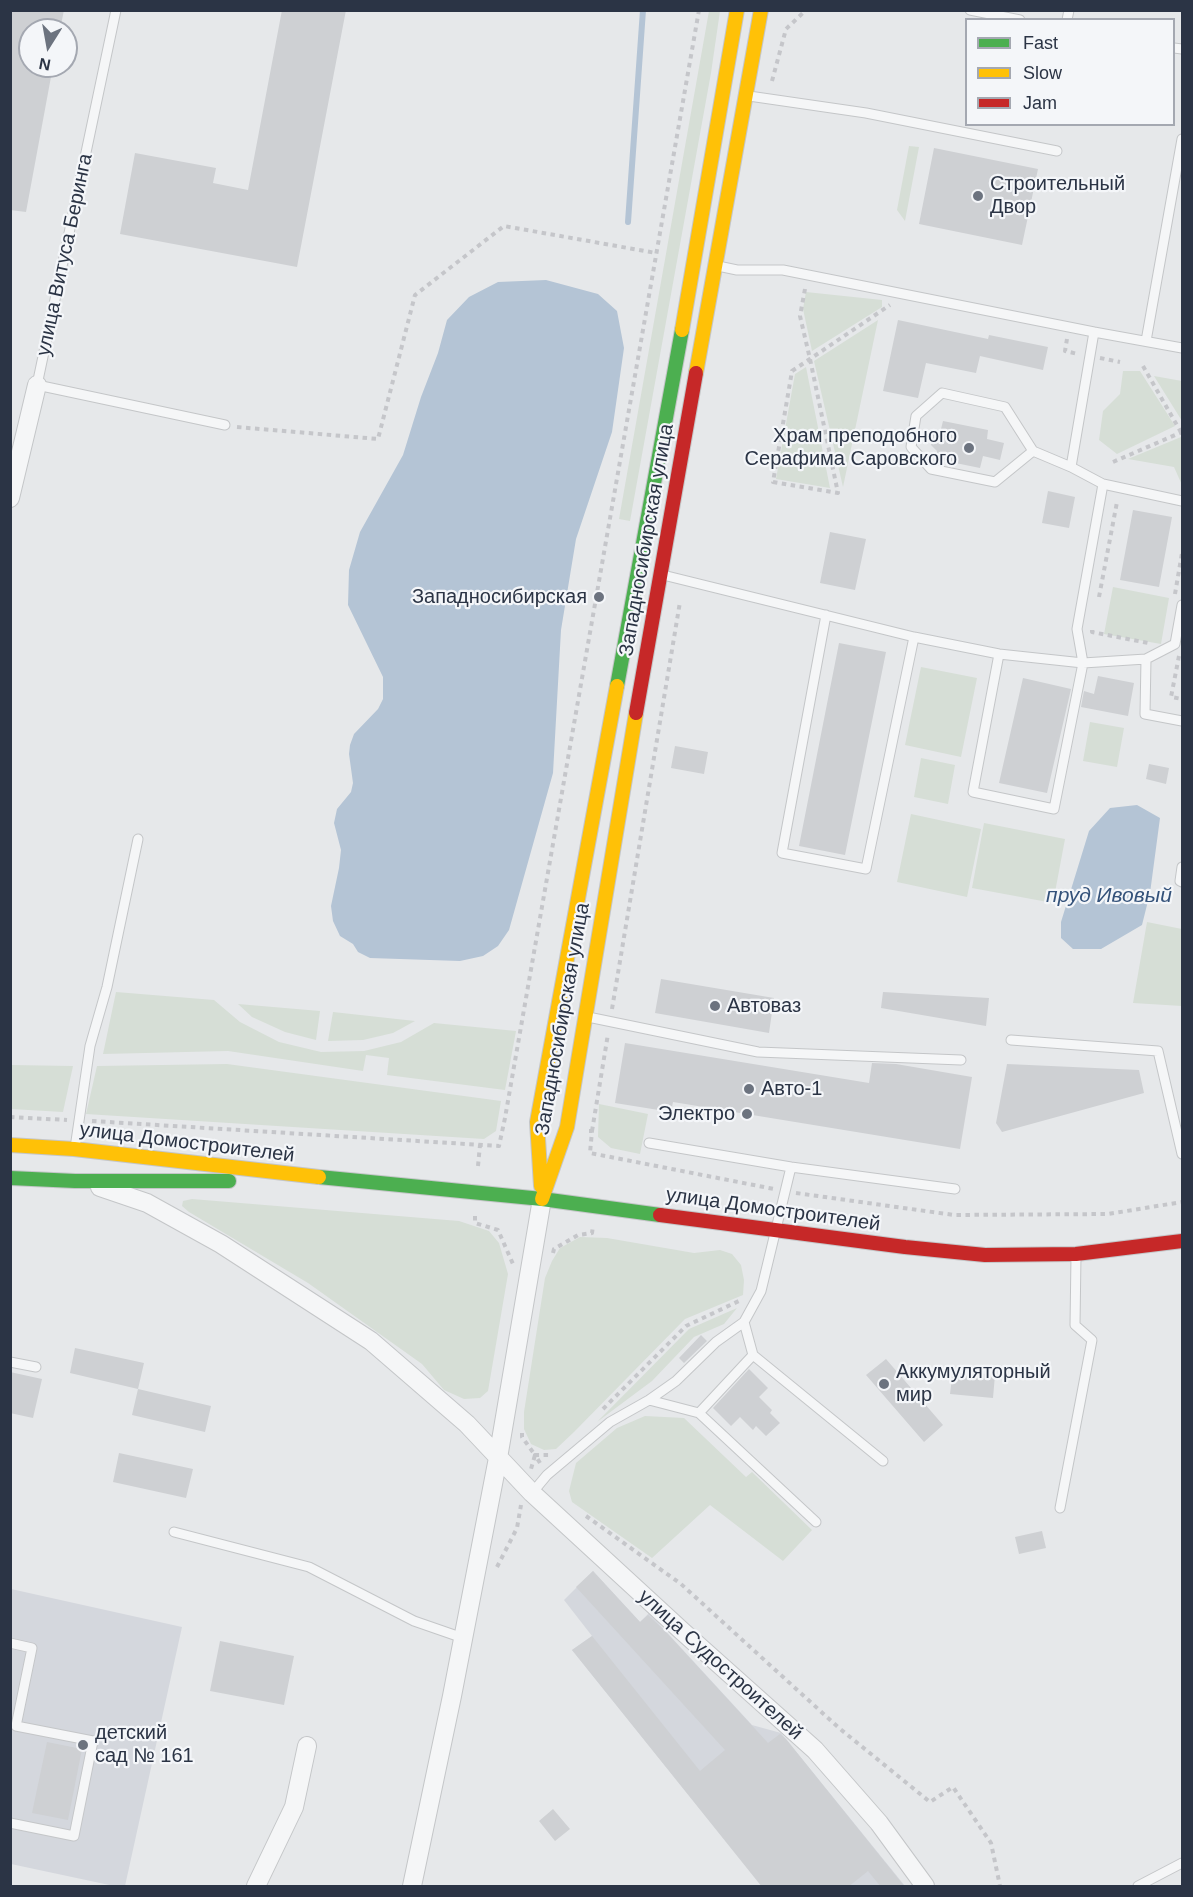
<!DOCTYPE html>
<meta charset="utf-8">
<style>
body{margin:0}
#map{position:relative;width:1193px;height:1897px;overflow:hidden;background:#e6e8ea;font-family:Helvetica,sans-serif}
canvas{display:block}
.frame{position:absolute;inset:0;border:12px solid #2b3445;pointer-events:none}
.legend{position:absolute;left:965px;top:18px;width:210px;height:108px;box-sizing:border-box;background:#f4f6f9;border:2px solid #a4a8b1;margin:0;padding:8px 10px;list-style:none;font-size:18px;color:#2b3445}
.legend li{display:flex;align-items:center;gap:12px;height:30px}
.legend b{width:30px;border:2px solid #a4a8b1}
.north{position:absolute;left:18px;top:18px;width:60px;height:60px;box-sizing:border-box;background:#f4f6f9;border:2px solid #a4a8b1;border-radius:50%;rotate:191deg;font-size:16px;font-weight:700;line-height:24px;text-align:center;color:#2b3445}
.north::after{content:'';display:block;margin:auto;width:21px;height:27px;background:#6c737f;clip-path:polygon(50% 0,100% 100%,50% 72%,0 100%)}
</style>
<div id="map">
<canvas width="1193" height="1897"></canvas>
<div class="frame"></div>
<ul class="legend">
<li><b style="height:8px;background:#4caf50"></b>Fast</li>
<li><b style="height:8px;background:#ffc107"></b>Slow</li>
<li><b style="height:8px;background:#c62828"></b>Jam</li>
</ul>
<div class="north">N</div>
</div>
<script>
const g = document.querySelector('canvas').getContext('2d');
g.lineJoin = 'round';
function fill(path, color) {
  g.fillStyle = color;
  g.fill(path, 'evenodd');
}
function toPath(rows) {
  const path = new Path2D();
  for (const r of rows) {
    path.moveTo(r[0], r[1]);
    for (let i = 2; i < r.length; i += 2) path.lineTo(r[i], r[i + 1]);
  }
  return path;
}
function stroke(path, color, width, dash) {
  g.strokeStyle = color;
  g.lineWidth = width;
  g.lineCap = dash ? 'butt' : 'round';
  g.setLineDash(dash || []);
  g.stroke(path);
}
function label(font, color, halo, rows, align = 'center') {
  g.font = font + ' Helvetica,sans-serif';
  g.lineWidth = 4.5;
  g.setLineDash([]);
  g.textBaseline = 'middle';
  g.strokeStyle = halo;
  g.fillStyle = color;
  for (const [text, x, y, turn = 0] of rows) {
    g.save();
    g.translate(x, y);
    g.rotate((+turn || 0) * Math.PI / 180);
    g.textAlign = isNaN(turn) ? turn : align;
    if (halo) g.strokeText(text, 0, 0);
    g.fillText(text, 0, 0);
    g.restore();
  }
}
const built = toPath([
 [593,1571,640,1622,649,1613,752,1725,781,1733,905,1886,762,1886,572,1650,592,1636,564,1600],
 [11,1589,182,1627,125,1886,114,1886,11,1864]
]);
const green = toPath([
 [709,11,720,11,711,73,630,521,619,519],
 [909,146,919,147,905,221,897,210],
 [806,292,882,300,882,307,812,351,803,309],
 [878,320,843,487,814,361],
 [806,367,830,488,776,479,795,374],
 [1123,371,1140,371,1175,426,1117,454,1099,440,1103,411,1120,394],
 [1154,376,1182,381,1182,421],
 [1181,437,1182,441,1182,485,1174,467,1128,459],
 [1113,587,1169,598,1161,644,1104,634],
 [921,667,977,678,961,757,905,745],
 [1090,722,1124,728,1117,767,1083,761],
 [921,758,955,765,948,804,914,797],
 [911,814,981,829,967,897,897,882],
 [984,823,1065,839,1053,903,972,888],
 [1147,922,1182,929,1182,1006,1133,1003],
 [116,992,214,1000,240,1022,279,1042,321,1052,364,1051,401,1042,434,1023,516,1031,505,1090,387,1075,389,1058,366,1055,363,1071,228,1051,103,1054],
 [238,1004,320,1011,316,1040,285,1032,252,1017],
 [333,1012,415,1021,393,1033,363,1040,328,1041],
 [227,1064,501,1101,496,1131,484,1139,86,1114,97,1066],
 [11,1065,73,1066,63,1112,11,1109],
 [599,1104,648,1114,640,1154,611,1148,598,1137],
 [192,1199,459,1221,489,1231,499,1243,508,1274,488,1391,480,1398,464,1399,444,1390,422,1364,308,1283,189,1212,182,1206,183,1201],
 [580,1237,607,1238,694,1253,720,1250,732,1254,741,1265,744,1280,743,1295,685,1319,574,1432,556,1449,544,1450,531,1444,524,1429,524,1412,545,1278,552,1261,560,1248],
 [737,1308,724,1324,694,1337,652,1381,597,1422,689,1329],
 [645,1416,684,1418,746,1477,752,1472,812,1530,783,1561,710,1505,652,1558,572,1502,569,1491,576,1463,617,1428]
]);
const water = toPath([
 [546,280,598,294,617,311,624,348,612,432,576,539,561,630,553,773,509,930,498,946,483,956,460,961,370,958,358,952,353,944,340,936,333,921,331,906,339,868,341,850,334,823,337,809,351,792,353,783,349,754,350,745,354,734,378,709,383,699,383,677,348,605,349,570,360,532,403,455,421,397,438,353,447,320,469,297,498,282],
 [1137,805,1160,818,1150,893,1142,925,1101,949,1073,949,1061,938,1061,922,1089,831,1110,808]
]);
const stream = toPath([
 [628,222,643,10]
]);
const building = toPath([
 [10,10,64,10,60,30,30,30,30,66,53,66,26,212,10,210],
 [282,10,346,10,297,267,120,234,135,153,216,168,213,183,248,190],
 [934,148,1038,169,1022,245,919,224],
 [898,320,988,339,989,335,1048,347,1043,370,980,356,976,373,926,363,918,398,883,391],
 [943,421,988,430,987,439,1004,443,1000,460,983,456,980,468,936,459,937,451,931,445,933,434,941,429],
 [1048,491,1075,497,1069,528,1042,523],
 [1133,510,1172,517,1159,587,1120,580],
 [830,532,866,539,855,590,820,583],
 [839,643,886,652,845,855,799,846],
 [1098,676,1134,683,1128,716,1081,707,1084,691,1094,694],
 [1023,678,1071,689,1047,793,999,783],
 [675,746,708,752,704,774,671,768],
 [1149,764,1169,768,1166,784,1146,779],
 [661,979,774,998,769,1033,655,1013],
 [883,992,989,998,986,1026,881,1008],
 [625,1043,869,1083,872,1063,896,1064,972,1077,960,1149,673,1102,671,1112,615,1103],
 [1007,1064,1139,1070,1144,1093,1002,1132,996,1123],
 [701,1335,707,1341,684,1363,679,1358],
 [75,1348,144,1363,138,1389,70,1373],
 [886,1359,943,1425,924,1442,866,1375],
 [749,1369,768,1388,759,1397,772,1410,770,1413,780,1423,766,1436,756,1426,753,1430,740,1417,731,1426,713,1408],
 [953,1370,995,1375,993,1398,950,1394],
 [10,1372,42,1379,33,1418,10,1413],
 [138,1389,211,1406,205,1432,132,1415],
 [119,1453,193,1469,186,1498,113,1482],
 [1042,1531,1046,1548,1019,1554,1015,1537],
 [593,1571,640,1622,648,1615,666,1632,768,1743,780,1734,786,1739,905,1887,881,1887,868,1871,848,1887,762,1887,572,1650,592,1636,700,1771,725,1750,576,1587],
 [220,1641,294,1656,284,1705,210,1691],
 [47,1742,82,1749,68,1820,32,1813],
 [553,1809,570,1829,555,1841,539,1821]
]);
const path = toPath([
 [772,81,786,29,806,10],
 [805,289,800,316,810,359,838,493,773,482,792,371,810,359,890,305],
 [1067,339,1065,351,1078,354],
 [1100,358,1120,362],
 [1143,366,1182,434],
 [237,427,378,439,415,295,504,226,656,253],
 [1113,462,1182,432],
 [1175,594,1182,553],
 [1099,597,1117,502,1119,503],
 [1092,630,1092,632,1148,643],
 [1179,656,1171,697,1182,699],
 [612,1009,680,602],
 [10,1117,67,1120],
 [92,1121,499,1146,505,1118,699,10],
 [589,1131,592,1131,590,1153,774,1189],
 [592,1131,608,1034],
 [478,1166,480,1145],
 [796,1193,954,1215,1108,1214,1182,1202],
 [475,1216,475,1223,498,1230,513,1264],
 [553,1253,554,1249,578,1235,592,1233,593,1226],
 [603,1409,686,1326,741,1300],
 [522,1433,522,1437,535,1455,531,1469],
 [540,1463,535,1455,551,1455],
 [586,1516,681,1584,839,1728,930,1802,953,1787,991,1843,1000,1886],
 [497,1567,517,1528,521,1505]
]);
const lane = toPath([
 [116,10,37,385,225,425],
 [970,10,1020,20],
 [1067,20,1069,10],
 [1174,48,1182,49],
 [749,96,866,113,1057,151],
 [718,266,737,270,783,270,1094,332,1071,467,1103,484,1182,501],
 [1094,332,1182,348],
 [1146,341,1182,139],
 [1033,451,995,482,931,469,911,447,916,416,942,393,1005,407,1033,451,1071,467],
 [1103,484,1077,629,1083,663,1146,659,1175,644,1182,605],
 [663,575,914,637,999,654,1083,663,1054,809,973,792,999,654],
 [826,615,782,853,866,869,914,637],
 [1146,659,1145,714,1182,721],
 [1182,867,1180,881,1182,882],
 [588,1017,758,1052,961,1060],
 [1011,1040,1158,1051,1182,1154],
 [75,1148,90,1046,107,987,138,839],
 [791,1167,955,1189],
 [744,1322,753,1355,883,1461],
 [10,1362,36,1367],
 [649,1400,699,1413,753,1355],
 [699,1413,816,1522],
 [532,1493,547,1475,610,1422,649,1400,676,1381,716,1342,744,1322,761,1291,791,1167,649,1143],
 [1060,1508,1092,1340,1075,1325,1076,1256],
 [174,1532,309,1567,414,1621,463,1638],
 [10,1643,32,1648,16,1726,93,1741,74,1836,10,1823],
 [1138,1886,1182,1863]
]);
const street = toPath([
 [10,498,37,385],
 [100,1187,147,1203,221,1244,371,1341,467,1424,532,1493,682,1631,815,1750,879,1823,925,1886],
 [256,1886,294,1807,307,1746],
 [412,1886,452,1696,498,1458,542,1199]
]);
const fast = toPath([
 [617,686,682,330],
 [319,1177,542,1199,660,1215],
 [10,1178,75,1181,229,1181]
]);
const slow = toPath([
 [682,330,737,10],
 [696,373,761,10],
 [10,1145,74,1149,319,1177],
 [541,1186,537,1122,617,686],
 [542,1199,567,1127,636,713]
]);
const jam = toPath([
 [636,713,696,373],
 [660,1215,905,1247,985,1255,1076,1254,1182,1241]
]);
const markers = [
 [978,196,6,"#6c737f"],
 [969,448,6,"#6c737f"],
 [599,597,6,"#6c737f"],
 [715,1006,6,"#6c737f"],
 [749,1089,6,"#6c737f"],
 [747,1114,6,"#6c737f"],
 [884,1384,6,"#6c737f"],
 [83,1745,6,"#6c737f"]
];
const poiNames = [
 ["Строительный",990,184],
 ["Двор",990,207],
 ["Храм преподобного",957,436,"right"],
 ["Серафима Саровского",957,459,"right"],
 ["Западносибирская",587,597,"right"],
 ["Автоваз",727,1006],
 ["Авто-1",761,1089],
 ["Электро",735,1114,"right"],
 ["Аккумуляторный",896,1372],
 ["мир",896,1395],
 ["детский",95,1733],
 ["сад № 161",95,1756]
];
const streetNames = [
 ["улица Витуса Беринга",65,255,-78],
 ["Западносибирская улица",647,540,-80],
 ["Западносибирская улица",563,1019,-80],
 ["улица Домостроителей",187,1143,7],
 ["улица Домостроителей",773,1210,8],
 ["улица Судостроителей",720,1665,42]
];
const waterNames = [
 ["пруд Ивовый",1109,896]
];
fill(built, '#d4d7dd');
fill(green, '#d6ded6');
fill(water, '#b4c4d5');
stroke(stream, '#b4c4d5', 6);
fill(building, '#ced0d3');
stroke(lane, '#c4c6c8', 11);
stroke(street, '#c4c6c8', 20);
stroke(fast, '#c4c6c8', 16);
stroke(slow, '#c4c6c8', 16);
stroke(jam, '#c4c6c8', 16);
stroke(path, '#c5c6ca', 4, [4.5, 4.5]);
stroke(lane, '#f5f6f7', 9);
stroke(street, '#f5f6f7', 18);
stroke(fast, '#4caf50', 14);
stroke(slow, '#ffc107', 14);
stroke(jam, '#c62828', 14);
for (const [x, y, r, color] of markers) {
  const dot = new Path2D();
  dot.arc(x, y, r, 0, 2 * Math.PI);
  g.fillStyle = color;
  g.fill(dot);
  stroke(dot, '#f4f6f9', 2);
}
label('20px', '#2b3445', '#f4f6f9', poiNames, 'left');
label('20px', '#2b3445', '#f4f6f9', streetNames);
label('italic 21px', '#34527a', '#f4f6f9', waterNames);
</script>
